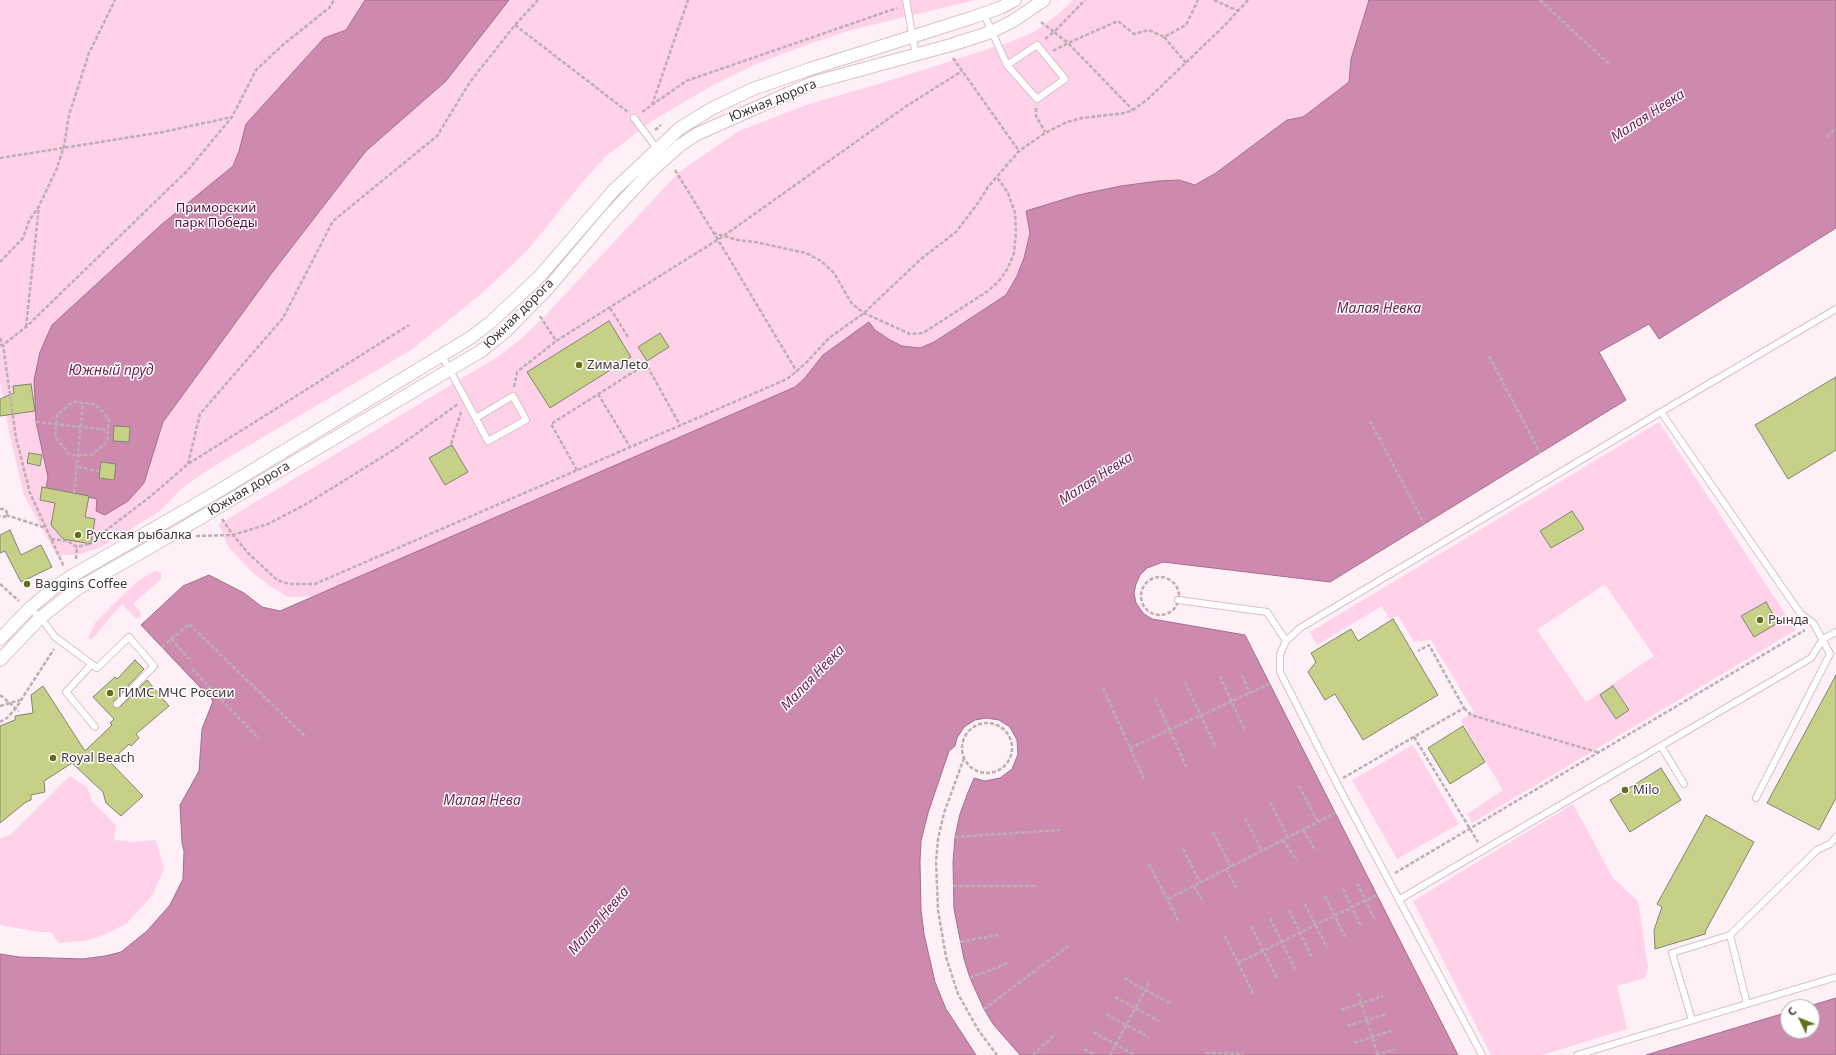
<!DOCTYPE html>
<meta charset="utf-8">
<style>
body{margin:0}
#map{position:relative;width:1836px;height:1055px;overflow:hidden;background:#ffeff7;font-family:"Noto Sans",sans-serif}
canvas{display:block}
.north{position:absolute;left:1780px;top:999px;width:40px;height:40px;box-sizing:border-box;background:#fff;border:1px solid #b3afb1;border-radius:50%;rotate:313deg;font-size:11px;font-weight:700;line-height:16px;text-align:center;color:#40373c}
.north::after{content:'';display:block;margin:auto;width:14px;height:18px;background:#676f16;clip-path:polygon(50% 0,100% 100%,50% 72%,0 100%)}
</style>
<div id="map">
<canvas width="1836" height="1055"></canvas>
<div class="north">С</div>
</div>
<script>
const g = document.querySelector('canvas').getContext('2d');
g.lineJoin = 'round';
function fill(path, color) {
  g.fillStyle = color;
  g.fill(path, 'evenodd');
}
function toPath(rows) {
  const path = new Path2D();
  for (const r of rows) {
    if (r.length === 3) {
      path.moveTo(r[0] + r[2], r[1]);
      path.arc(r[0], r[1], r[2], 0, 2 * Math.PI);
      continue;
    }
    path.moveTo(r[0], r[1]);
    for (let i = 2; i < r.length; i += 2) path.lineTo(r[i], r[i + 1]);
  }
  return path;
}
function stroke(path, color, width, dash) {
  g.strokeStyle = color;
  g.lineWidth = width;
  g.lineCap = dash ? 'butt' : 'round';
  g.setLineDash(dash || []);
  g.stroke(path);
}
function label(font, color, halo, rows, align = 'center') {
  g.font = font + ' "Noto Sans",sans-serif';
  g.lineWidth = 3;
  g.setLineDash([]);
  g.textBaseline = 'middle';
  g.strokeStyle = halo;
  g.fillStyle = color;
  for (const [text, x, y, turn = 0] of rows) {
    g.save();
    g.translate(x, y);
    g.rotate((+turn || 0) * Math.PI / 180);
    g.textAlign = isNaN(turn) ? turn : align;
    if (halo) g.strokeText(text, 0, 0);
    g.fillText(text, 0, 0);
    g.restore();
  }
}
const green = toPath([
 [0,0,975,0,847,31,798,48,754,65,713,85,652,121,605,157,581,184,527,251,480,295,411,350,214,466,181,489,160,511,126,532,101,547,80,554,57,556,24,495,9,432,0,382],
 [1073,0,1369,0,1351,59,1349,82,1303,117,1287,120,1216,173,1195,185,1179,180,1158,181,1121,186,1078,195,1054,203,1030,233,1024,258,1017,276,1006,295,934,341,920,348,902,346,890,340,875,330,869,323,823,355,804,379,795,387,316,596,288,597,270,586,253,573,229,548,219,524,496,358,521,339,543,318,679,172,739,131,806,105,885,82,1007,43,1034,32,1062,11],
 [1659,422,1796,630,1472,823,1467,814,1503,790,1461,720,1474,712,1431,640,1414,642,1398,615,1390,620,1382,606,1317,645,1310,632],
 [1605,584,1654,656,1586,702,1537,630],
 [155,571,161,572,161,579,133,604,140,611,141,617,136,618,122,604,91,640,88,638,95,623,127,591,139,580],
 [1413,745,1459,824,1397,859,1352,780],
 [70,776,87,787,92,801,116,825,114,840,133,842,156,840,164,869,152,896,127,923,108,933,89,940,59,943,51,932,40,932,0,925,0,839,10,835],
 [1573,804,1613,878,1638,901,1648,968,1645,978,1617,986,1627,1029,1542,1055,1491,1055,1413,901]
]);
const water = toPath([
 [365,0,509,0,446,81,366,151,271,274,163,422,144,483,128,501,105,515,96,511,97,499,46,488,48,477,36,422,34,380,40,352,52,325,161,225,233,166,239,151,246,124,324,38,346,30,365,0],
 [1369,0,1836,0,1836,228,1659,339,1649,324,1599,352,1626,400,1330,582,1163,562,1147,568,1140,575,1136,584,1134,593,1136,603,1144,614,1152,619,1245,635,1458,1055,1020,1055,993,1024,984,1009,970,978,964,959,954,909,953,862,955,837,960,814,967,795,974,778,985,781,1000,778,1012,769,1018,754,1017,740,1010,727,999,720,986,718,975,720,964,727,957,738,955,746,949,751,928,813,921,841,920,861,921,910,924,934,935,982,946,1009,976,1055,0,1055,0,954,19,957,83,959,105,956,121,952,147,931,170,905,183,879,184,851,182,843,180,805,199,771,202,729,213,701,141,625,183,586,209,575,244,593,262,607,280,611,795,387,804,379,823,355,869,322,875,330,890,340,902,346,920,348,934,342,1006,295,1017,276,1024,258,1030,233,1026,211,1078,195,1121,186,1158,181,1179,180,1195,185,1216,173,1287,120,1303,117,1349,82,1351,59,1369,0],
 [1836,998,1836,1055,1646,1055,1788,1012,1788,1031,1812,1031,1812,1007,1806,1007,1836,998]
]);
const building = toPath([
 [609,321,631,357,550,408,527,372,609,321],
 [660,333,669,347,647,361,638,347,660,333],
 [1836,377,1836,450,1788,479,1755,425,1836,377],
 [31,384,35,411,0,416,0,399,14,393,13,386,31,384],
 [114,426,130,427,129,442,113,441,114,426],
 [452,445,468,472,445,485,429,458,452,445],
 [29,453,42,455,40,466,27,463,29,453],
 [101,462,116,464,114,480,99,478,101,462],
 [42,487,89,496,85,517,95,519,91,544,63,539,51,525,55,503,40,500,42,487],
 [1572,511,1584,529,1551,548,1540,531,1572,511],
 [10,530,21,555,41,545,52,567,21,582,5,551,0,553,0,535,10,530],
 [1766,602,1778,623,1754,637,1741,616,1766,602],
 [1393,619,1438,695,1363,740,1335,694,1325,700,1308,672,1316,662,1311,653,1351,629,1358,641,1393,619],
 [135,660,144,669,114,701,114,707,116,708,120,707,147,680,169,706,136,734,139,738,131,746,129,744,110,762,143,796,121,816,106,803,103,792,72,763,44,781,45,792,31,795,31,800,26,802,0,823,0,726,15,720,15,716,33,713,31,695,43,686,85,751,112,725,110,723,114,719,93,697,115,677,117,679,135,660],
 [1836,675,1836,798,1819,830,1767,803,1836,675],
 [1613,686,1629,710,1616,719,1600,695,1613,686],
 [1463,726,1485,762,1450,784,1428,748,1463,726],
 [1661,768,1681,800,1630,832,1610,800,1661,768],
 [1706,815,1754,842,1706,930,1705,934,1655,949,1654,930,1662,907,1657,904,1706,815]
]);
const path = toPath([
 [1214,0,1238,11],
 [1540,0,1609,64],
 [1041,22,1054,32,1085,0],
 [515,25,628,112],
 [1164,37,1186,63],
 [1045,39,1054,32,1068,43,1133,110],
 [1053,51,1068,43,1118,21,1134,34,1149,30,1164,37,1186,25,1198,0],
 [953,58,1019,151],
 [652,105,688,0],
 [1036,108,1036,116,1045,132],
 [642,112,686,81,897,8],
 [655,130,661,125],
 [1826,137,1836,129],
 [0,158,163,132,232,117],
 [675,170,726,253,797,372],
 [713,233,738,240,755,242,806,253,821,261,834,273,852,304,864,313,910,334,923,333,988,291,999,281,1008,268,1014,253,1016,232,1015,213,1008,193,997,177],
 [0,262,23,238,29,221,39,206,57,168,64,146,69,115,89,53,115,0],
 [610,308,628,337],
 [540,316,556,341,722,237,905,107,962,71],
 [26,327,39,206],
 [0,338,3,345,16,438,30,493,64,567],
 [0,345,3,345,26,327,188,170,232,117,256,70,285,43,329,8,334,0],
 [1489,356,1540,453],
 [514,387,517,372,556,341],
 [598,394,630,447],
 [73,402,95,404,109,419,107,442,92,455,70,455,55,437,57,415,73,402],
 [1370,421,1424,523],
 [36,422,108,430],
 [451,444,461,412],
 [188,464,200,414,283,318,333,221,437,136,470,82,515,25,538,0],
 [78,467,99,471],
 [577,470,551,424,646,364,680,425],
 [74,493,83,403],
 [0,509,4,509,7,512,5,517,0,516],
 [6,515,46,528],
 [222,519,233,535,248,553,277,580,289,584,315,584,787,379,806,363,829,338,864,313,921,259,956,232,978,203,988,187,1019,151,1045,133,1067,122,1082,118,1125,113,1133,110,1148,99,1226,24,1248,0],
 [196,536,233,535,268,524,308,503,395,449,458,404],
 [51,539,68,541,77,547,88,544,151,496,188,464,409,325],
 [76,559,77,547],
 [1160,596,19],
 [0,584,19,601],
 [171,639,192,662],
 [162,647,189,624,306,737],
 [192,669,259,739],
 [1242,675,1250,693],
 [1220,676,1245,731],
 [1185,682,1216,748],
 [1103,688,1144,779],
 [0,695,19,711],
 [1155,698,1187,768],
 [0,706,20,700],
 [1464,708,1471,715,1597,752],
 [0,722,7,718,16,708,54,649],
 [987,748,25],
 [1414,737,1478,842],
 [1130,748,1269,684],
 [964,758,944,813,938,839,936,862,938,910,946,957,958,994,979,1031,997,1055],
 [1343,778,1464,708,1429,645,1418,651],
 [1299,786,1318,822],
 [1270,802,1288,837],
 [1245,818,1262,851],
 [1303,830,1316,851],
 [1213,832,1231,867],
 [955,837,1060,830],
 [1283,840,1297,861],
 [1183,849,1200,883],
 [1149,864,1179,922],
 [1226,869,1237,889],
 [1395,873,1805,630],
 [1357,883,1374,918],
 [953,886,1038,886],
 [1194,886,1203,902],
 [1343,889,1361,926],
 [1325,896,1345,937],
 [1168,899,1335,813],
 [1305,904,1327,948],
 [1289,910,1312,957],
 [1270,918,1295,969],
 [1251,926,1278,980],
 [1225,936,1254,995],
 [960,942,998,935],
 [1238,963,1377,895],
 [970,978,1008,963],
 [1124,978,1171,1004],
 [1358,993,1378,1055],
 [1115,997,1159,1021],
 [984,1009,1071,944],
 [1341,1010,1383,996],
 [1106,1014,1150,1038],
 [1347,1026,1387,1014],
 [1093,1032,1135,1055],
 [1354,1043,1391,1031],
 [1084,1049,1095,1055],
 [1206,1053,1243,1054],
 [1033,1055,1055,1034],
 [1110,1055,1149,983],
 [1376,1055,1395,1049]
]);
const lane = toPath([
 [906,0,916,55],
 [984,14,1007,65,1037,99,1065,79,1037,45,1007,65],
 [634,118,658,150],
 [442,356,454,378,488,441,526,420,513,396,476,418],
 [1661,412,1836,309],
 [1178,600,1267,612,1286,641],
 [30,608,44,622,55,637,97,668,129,637,154,666,117,704],
 [92,664,66,692,95,727],
 [1661,746,1684,784],
 [1400,899,1811,658,1823,639,1836,632],
 [1730,935,1747,1004],
 [1692,1020,1672,953,1730,935,1817,850,1830,844,1836,837],
 [1482,1055,1336,782,1280,672,1280,654,1286,641,1300,628,1661,412,1800,613,1814,624,1830,654,1756,798],
 [1577,1055,1836,977]
]);
const street = toPath([
 [0,639,30,608,55,587,70,577,212,495,470,338,491,322,539,277,614,190,680,128,713,108,753,89,810,69,971,18,1000,8,1015,0],
 [0,660,40,618,77,589,180,530,481,351,506,331,549,287,608,217,647,175,679,146,697,134,812,83,951,45,991,32,1013,21,1044,0]
]);
const markers = [
 [579,365,4,"#676f16"],
 [78,535,4,"#676f16"],
 [27,584,4,"#676f16"],
 [1760,620,4,"#676f16"],
 [110,693,4,"#676f16"],
 [53,758,4,"#676f16"],
 [1625,790,4,"#676f16"]
];
const streetNames = [
 ["Южная дорога",773,101,-22],
 ["Южная дорога",519,314,-45],
 ["Южная дорога",249,489,-31]
];
const parkNames = [
 ["Приморский",216,208],
 ["парк Победы",216,223]
];
const poiNames = [
 ["ZимаЛеtо",587,365],
 ["Русская рыбалка",86,535],
 ["Baggins Coffee",35,584],
 ["Рында",1768,620],
 ["ГИМС МЧС России",118,693],
 ["Royal Beach",61,758],
 ["Milo",1633,790]
];
const waterNames = [
 ["Малая Невка",1648,116,-33],
 ["Малая Невка",1379,309],
 ["Южный пруд",111,371],
 ["Малая Невка",1096,479,-33],
 ["Малая Невка",813,678,-46],
 ["Малая Нева",482,801],
 ["Малая Невка",599,921,-49]
];
fill(green, '#ffd2e9');
fill(water, '#ce89ae');
stroke(water, '#a3708c', 1);
fill(building, '#c6d086');
stroke(building, '#828570', 1);
stroke(lane, '#d8c0cc', 8);
stroke(street, '#d8c0cc', 14);
stroke(path, '#bbaeb4', 2.5, [4, 2]);
stroke(lane, '#fff', 6);
stroke(street, '#fff', 12);
for (const [x, y, r, color] of markers) {
  const dot = new Path2D();
  dot.arc(x, y, r, 0, 2 * Math.PI);
  g.fillStyle = color;
  g.fill(dot);
  stroke(dot, '#fff', 1.5);
}
label('13px', '#40373c', '#fff', streetNames);
label('13px', '#5c0940', '#fff', parkNames);
label('13px', '#40373c', '#fff', poiNames, 'left');
label('italic 14px', '#732255', '#fff', waterNames);
</script>
